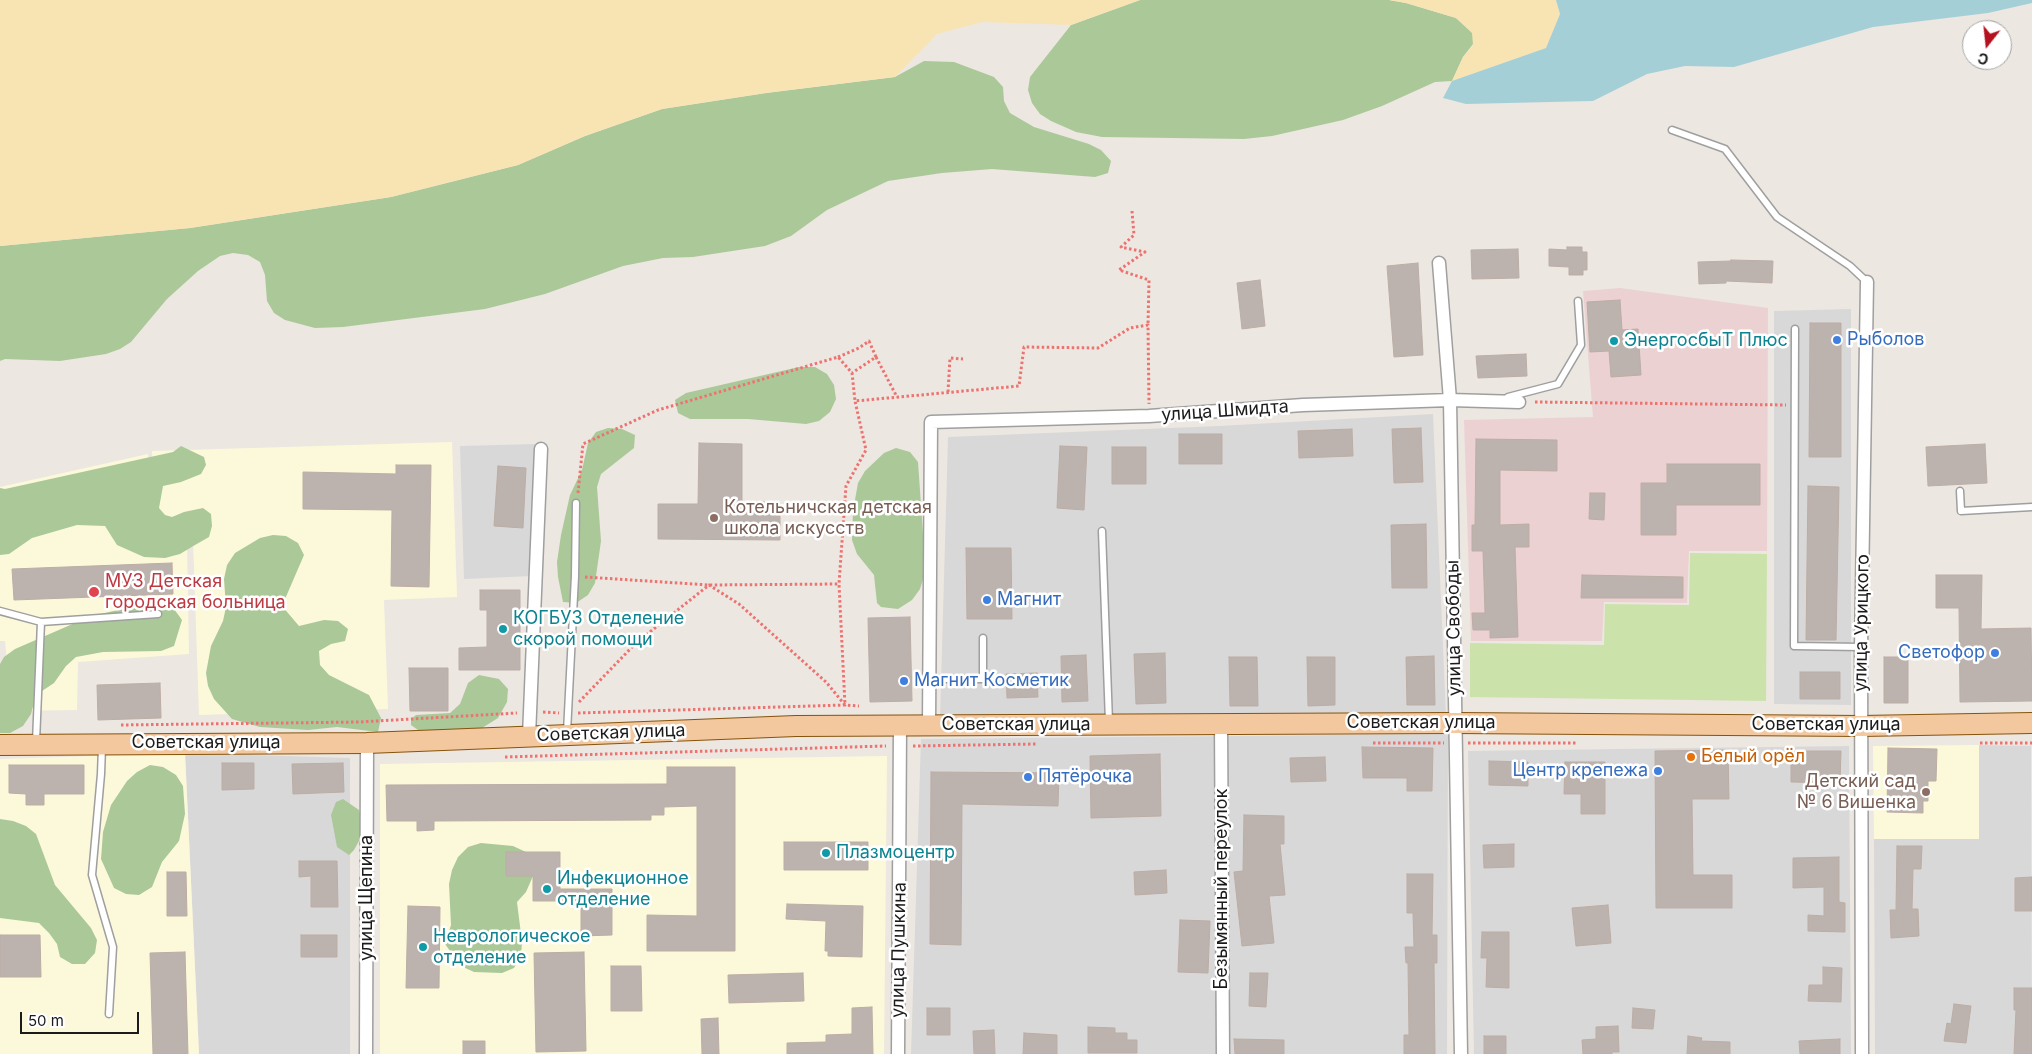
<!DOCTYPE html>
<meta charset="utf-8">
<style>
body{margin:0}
#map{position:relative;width:2032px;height:1054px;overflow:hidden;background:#ece7e1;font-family:Inter,sans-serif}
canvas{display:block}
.north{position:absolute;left:1962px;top:20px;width:50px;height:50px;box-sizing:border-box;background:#fff;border:1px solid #a4a4a4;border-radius:50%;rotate:196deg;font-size:14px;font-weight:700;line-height:20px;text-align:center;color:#1b1b1b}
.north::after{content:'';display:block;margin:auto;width:18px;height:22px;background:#b5111e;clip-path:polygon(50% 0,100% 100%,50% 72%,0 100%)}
.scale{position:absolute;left:20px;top:1012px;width:119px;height:22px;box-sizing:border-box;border:2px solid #1b1b1b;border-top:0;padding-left:6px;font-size:15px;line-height:18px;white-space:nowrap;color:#1b1b1b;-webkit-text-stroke:4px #fff;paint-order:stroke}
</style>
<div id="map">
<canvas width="2032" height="1054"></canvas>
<div class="north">С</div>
<div class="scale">50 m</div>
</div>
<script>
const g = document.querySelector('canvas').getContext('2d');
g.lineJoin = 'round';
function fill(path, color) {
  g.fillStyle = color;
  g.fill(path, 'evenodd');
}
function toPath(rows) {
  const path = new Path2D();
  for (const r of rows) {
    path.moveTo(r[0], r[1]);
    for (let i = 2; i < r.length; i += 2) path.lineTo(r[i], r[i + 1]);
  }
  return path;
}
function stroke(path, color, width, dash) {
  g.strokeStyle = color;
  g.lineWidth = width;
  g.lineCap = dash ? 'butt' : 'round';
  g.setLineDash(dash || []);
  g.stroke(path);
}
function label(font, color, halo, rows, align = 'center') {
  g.font = font + ' Inter,sans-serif';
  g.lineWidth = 5;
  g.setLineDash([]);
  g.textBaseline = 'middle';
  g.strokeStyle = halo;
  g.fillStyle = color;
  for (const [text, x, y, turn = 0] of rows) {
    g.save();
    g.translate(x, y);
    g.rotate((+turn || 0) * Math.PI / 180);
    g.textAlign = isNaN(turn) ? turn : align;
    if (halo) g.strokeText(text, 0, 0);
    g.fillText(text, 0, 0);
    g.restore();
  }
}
const residential = toPath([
 [1851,309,1851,705,1774,704,1774,311],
 [1433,414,1446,717,940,719,948,437,1219,426],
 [535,444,532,576,464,579,460,446],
 [1448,734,1447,1054,911,1054,921,739],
 [1979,745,2031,746,2032,1054,1875,1054,1874,839,1978,839],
 [1849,746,1851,1054,1474,1054,1468,751],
 [185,753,350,758,350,1054,199,1054]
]);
const commercial = toPath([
 [1620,288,1768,308,1767,551,1689,551,1687,603,1604,602,1602,641,1471,641,1464,420,1593,417,1583,291]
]);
const education = toPath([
 [452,442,457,597,384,600,388,709,199,715,193,539,155,540,152,451],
 [148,454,151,542,187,542,189,654,78,662,77,710,11,711,5,641,0,641,0,487],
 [1979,745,1979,839,1874,839,1873,746],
 [185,753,199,1054,0,1054,0,759],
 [887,756,884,1054,380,1054,380,764]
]);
const grass = toPath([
 [1690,553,1767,554,1766,701,1470,697,1470,643,1604,645,1605,604,1689,605]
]);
const forest = toPath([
 [1140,0,1389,0,1406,3,1456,18,1473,33,1473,44,1463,57,1452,81,1435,82,1382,106,1343,120,1272,136,1244,139,1102,137,1076,132,1051,121,1040,114,1032,103,1028,90,1030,77,1071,25],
 [924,61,954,62,994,77,1003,87,1004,101,1010,113,1034,127,1089,144,1101,150,1111,161,1108,173,1095,177,992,169,942,173,888,181,827,210,791,236,765,246,693,257,663,258,623,266,545,294,485,309,343,327,315,328,285,320,274,313,267,301,265,275,260,262,248,255,233,253,220,256,198,271,167,299,131,342,120,349,106,354,60,361,5,359,0,361,0,246,190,228,391,197,518,165,585,136,662,109,766,93,895,77],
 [799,367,815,367,827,374,834,385,836,399,830,412,819,421,806,424,748,419,690,419,678,413,675,400,686,393],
 [608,428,622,429,635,435,634,448,601,474,597,487,601,541,595,583,588,595,576,603,563,602,558,577,557,562,561,535,570,495,582,470,588,443,596,432],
 [181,446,204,457,206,465,201,474,181,482,163,486,159,508,165,515,172,517,184,512,203,508,211,514,212,526,209,537,195,545,180,554,165,558,144,557,117,545,105,526,77,525,32,538,9,554,0,555,0,488,5,489,173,452],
 [896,448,910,452,918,462,925,563,924,576,920,589,912,600,898,609,881,607,877,603,874,575,857,554,852,540,853,511,858,483,865,471,884,453],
 [273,535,286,536,298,543,304,555,282,606,299,626,324,620,338,621,348,629,345,641,331,644,319,651,320,665,329,675,369,695,381,718,378,732,337,727,308,730,260,727,232,719,214,699,208,686,206,673,211,646,223,621,226,607,224,579,227,565,235,553,260,538],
 [132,607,174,609,182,620,174,646,161,651,103,652,76,657,66,666,54,683,36,695,31,714,23,726,10,733,0,733,0,664,4,657,15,649,91,616],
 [479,675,499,679,508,689,507,702,498,718,482,728,454,732,418,730,411,725,411,719,416,715,450,713,460,704,468,683],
 [150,765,163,767,176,775,183,786,185,814,179,841,162,862,152,887,139,895,126,894,114,888,101,859,103,832,111,805,127,781,137,772],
 [343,799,359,810,362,823,359,841,354,850,349,855,337,847,331,815,336,802],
 [0,819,13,821,26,826,36,834,55,885,91,928,97,940,95,953,85,964,72,964,60,957,57,944,49,933,39,923,0,918],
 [481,843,513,846,526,852,535,863,533,876,526,892,517,902,522,942,521,956,514,968,502,973,474,972,461,966,445,944,451,925,449,884,452,870,458,857,468,847]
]);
const sand = toPath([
 [0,0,1140,0,1071,25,982,22,937,34,895,77,766,93,662,109,585,136,518,165,391,197,190,228,0,246],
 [1389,0,1556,0,1560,14,1546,48,1452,81,1463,57,1473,45,1472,33,1456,18,1406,3]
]);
const water = toPath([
 [1556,0,2032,0,2032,3,1988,13,1873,27,1734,67,1685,66,1647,74,1593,101,1466,104,1443,98,1452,81,1546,48,1560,14]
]);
const building = toPath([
 [1567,247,1582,247,1582,252,1587,252,1587,270,1583,270,1583,275,1569,275,1569,267,1549,266,1549,249,1567,250,1567,247],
 [1518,249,1519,278,1472,279,1471,250,1518,249],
 [1731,260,1773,261,1772,283,1726,281,1726,283,1699,284,1698,262,1731,261,1731,260],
 [1418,263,1423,355,1394,357,1387,266,1418,263],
 [1260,280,1265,326,1242,329,1237,283,1260,280],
 [1620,300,1622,330,1638,329,1641,375,1611,377,1609,351,1590,352,1587,302,1620,300],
 [1810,323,1841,323,1841,457,1809,457,1810,323],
 [1526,354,1527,376,1478,378,1476,356,1526,354],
 [1421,428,1423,482,1394,483,1392,429,1421,428],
 [1352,429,1353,456,1299,458,1298,431,1352,429],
 [1179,434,1222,434,1222,464,1179,464,1179,434],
 [1476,439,1557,440,1557,471,1500,470,1500,525,1529,524,1529,547,1515,547,1518,637,1490,638,1490,630,1473,630,1472,613,1485,613,1483,551,1472,551,1472,525,1475,525,1476,439],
 [699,443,742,444,742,502,780,502,780,540,658,539,658,504,698,504,699,443],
 [1985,444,1987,483,1928,486,1926,447,1985,444],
 [1060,446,1087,447,1084,510,1057,508,1060,446],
 [1112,447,1146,447,1146,484,1112,484,1112,447],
 [1667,464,1760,464,1760,505,1676,505,1676,535,1641,535,1641,483,1667,483,1667,464],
 [396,465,431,465,429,587,391,586,392,510,303,509,303,472,396,474,396,465],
 [498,466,526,468,523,528,494,526,498,466],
 [1808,486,1839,487,1836,640,1806,640,1808,486],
 [1590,493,1605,493,1604,520,1589,519,1590,493],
 [1426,524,1427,588,1392,588,1391,525,1426,524],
 [966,548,1011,548,1012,619,967,619,966,548],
 [172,563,173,594,14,600,12,569,172,563],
 [1582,575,1683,577,1683,598,1581,598,1582,575],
 [1936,575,1982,575,1981,629,2031,628,2032,701,1960,702,1959,608,1936,608,1936,575],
 [480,590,520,590,520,670,459,670,459,648,487,647,487,610,480,610,480,590],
 [910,617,912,701,870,702,868,618,910,617],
 [1165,653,1166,703,1136,704,1134,654,1165,653],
 [1086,655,1088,701,1062,702,1061,656,1086,655],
 [1434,656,1435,705,1407,705,1406,657,1434,656],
 [1229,657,1257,657,1258,706,1230,706,1229,657],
 [1307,657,1335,657,1335,705,1308,706,1307,657],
 [1884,657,1908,657,1908,703,1884,703,1884,657],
 [409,668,448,668,448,711,410,711,409,668],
 [1800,672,1840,672,1840,699,1800,699,1800,672],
 [1037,673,1038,697,1007,698,1006,674,1037,673],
 [160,683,161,718,98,720,97,685,160,683],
 [1362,747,1433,748,1432,791,1407,791,1407,778,1363,778,1362,747],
 [1888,748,1937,749,1936,781,1928,781,1928,801,1923,801,1923,813,1887,812,1888,748],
 [1728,750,1729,799,1692,799,1693,875,1732,875,1732,908,1656,908,1655,751,1728,750],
 [1791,751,1841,751,1840,783,1791,782,1791,751],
 [1160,754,1161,816,1091,818,1090,756,1160,754],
 [1325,757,1326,781,1291,782,1290,758,1325,757],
 [1489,761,1528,762,1528,786,1489,785,1489,761],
 [1565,762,1605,762,1605,814,1581,814,1581,794,1564,794,1565,762],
 [222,763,254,763,254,789,222,790,222,763],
 [343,763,344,792,293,794,292,764,343,763],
 [9,765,84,765,84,794,44,794,44,805,26,805,26,794,9,793,9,765],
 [667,767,735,767,735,951,647,951,647,915,697,916,697,806,664,807,664,815,651,815,651,820,434,821,434,830,417,831,417,821,387,821,386,785,667,784,667,767],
 [931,772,1059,773,1058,806,962,804,961,945,930,944,931,772],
 [1244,815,1284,816,1284,844,1280,844,1285,895,1269,896,1274,943,1242,946,1234,872,1243,871,1244,815],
 [784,842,868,842,868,870,784,870,784,842],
 [1514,844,1514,867,1484,868,1483,845,1514,844],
 [1897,846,1922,846,1921,869,1913,869,1912,909,1918,909,1919,936,1891,938,1890,910,1896,910,1897,846],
 [506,852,560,852,560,889,612,889,612,935,581,936,581,901,533,901,533,876,506,876,506,852],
 [1839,857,1839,902,1845,903,1845,932,1808,931,1808,915,1824,916,1824,887,1793,888,1793,858,1839,857],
 [299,861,337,861,338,907,311,907,311,876,299,877,299,861],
 [1166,870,1167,893,1135,895,1134,872,1166,870],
 [167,872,186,872,187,916,167,916,167,872],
 [1407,874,1433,874,1432,935,1437,935,1437,963,1434,963,1435,1054,1404,1054,1404,1035,1409,1035,1408,963,1406,963,1405,947,1414,947,1413,913,1407,913,1407,874],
 [2032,877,2032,911,2015,911,2015,878,2032,877],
 [787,904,863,906,862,957,828,956,828,951,825,951,826,921,786,919,787,904],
 [1608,905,1611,943,1576,946,1572,908,1608,905],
 [408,906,440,907,439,988,406,988,408,906],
 [1180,920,1210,921,1208,973,1178,972,1180,920],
 [1482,932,1509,932,1509,988,1486,987,1487,958,1481,958,1482,932],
 [0,935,40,935,41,977,0,977,0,935],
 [301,935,337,935,337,957,301,957,301,935],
 [185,952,188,1054,153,1054,150,953,185,952],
 [584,952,586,1051,536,1052,534,953,584,952],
 [611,966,641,966,642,1011,611,1011,611,966],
 [1823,967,1842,968,1841,1002,1808,1001,1809,985,1823,985,1823,967],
 [803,973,804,1001,729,1003,728,975,803,973],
 [1250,973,1268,973,1266,1007,1249,1006,1250,973],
 [2014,988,2032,988,2032,1054,2014,1054,2016,1010,2014,1010,2014,988],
 [1954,1004,1971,1006,1966,1043,1944,1041,1947,1023,1951,1024,1954,1004],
 [872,1007,873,1054,787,1054,787,1043,826,1042,826,1035,852,1034,852,1008,872,1007],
 [927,1008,950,1008,950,1035,927,1035,927,1008],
 [1633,1008,1655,1010,1653,1029,1632,1028,1633,1008],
 [718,1018,719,1054,702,1054,701,1019,718,1018],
 [1618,1026,1619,1052,1612,1052,1612,1054,1583,1054,1582,1040,1596,1039,1596,1027,1618,1026],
 [1088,1027,1115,1028,1115,1033,1127,1033,1127,1040,1137,1040,1137,1053,1088,1053,1088,1027],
 [994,1030,995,1054,974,1054,973,1031,994,1030],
 [1024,1033,1057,1035,1057,1054,1023,1054,1024,1033],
 [1484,1036,1506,1036,1506,1054,1484,1054,1484,1036],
 [1688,1036,1702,1038,1701,1041,1730,1042,1730,1054,1687,1054,1688,1036],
 [1234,1039,1284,1040,1284,1054,1235,1054,1234,1039],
 [1840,1039,1840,1054,1800,1054,1799,1041,1840,1039],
 [463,1041,485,1041,485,1054,463,1054,463,1041]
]);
const path = toPath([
 [1132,211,1134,235,1121,247,1145,252,1119,270,1149,280,1148,325],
 [838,357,859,348,869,341,876,357,852,373],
 [876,357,897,397],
 [948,392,950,358,963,359],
 [1535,402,1786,405],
 [578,493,583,444,658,410,838,357,852,373,855,401],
 [806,525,844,530],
 [585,577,709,585,839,584],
 [579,702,636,643,709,585,739,604,826,682,845,705,839,584,846,486,866,450,855,401,1019,386,1024,347,1098,348,1130,328,1148,325,1149,404],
 [543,712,559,713],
 [578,713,845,705,859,706],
 [121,725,359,722,517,713],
 [1373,743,1444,743],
 [1468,743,1576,743],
 [1980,743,2032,743],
 [913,746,1036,744],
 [505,757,886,746]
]);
const lane = toPath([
 [1672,130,1725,149,1777,217,1850,266,1867,282],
 [1795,329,1794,646,1861,647],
 [1508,397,1558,384,1581,345,1578,301],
 [1960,491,1961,511,2032,507],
 [1102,531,1109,722],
 [0,611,41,622,36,742],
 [41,622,158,614],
 [928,679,983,679,983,638],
 [567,732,575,576,576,503],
 [102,747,101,774,92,875,113,947,109,1014]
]);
const street = toPath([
 [1439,263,1450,400,1461,1054],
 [1221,723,1223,1054],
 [929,725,931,422,1149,416,1303,405,1450,400,1519,402],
 [529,736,541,449],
 [366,1054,367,743],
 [898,1054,900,726],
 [1862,1054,1861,647,1867,282]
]);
const primary = toPath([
 [0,745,367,743,796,726,1455,723,1861,726,2032,723]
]);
const markers = [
 [1837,340,5,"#3f7fe0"],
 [1614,341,5,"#0f9aa8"],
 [714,518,5,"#8d6e63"],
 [94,592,6,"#e0444e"],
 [987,600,5,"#3f7fe0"],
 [503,629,5,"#0f9aa8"],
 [1995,653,5,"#3f7fe0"],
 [904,681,5,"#3f7fe0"],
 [1691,757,5,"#e8710a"],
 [1658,771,5,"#3f7fe0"],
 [1028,777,5,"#3f7fe0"],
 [1926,792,5,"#8d6e63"],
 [826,853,5,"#0f9aa8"],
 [547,889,5,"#0f9aa8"],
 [423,947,5,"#0f9aa8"]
];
const shopNames = [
 ["Рыболов",1847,340],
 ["Магнит",997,600],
 ["Светофор",1985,653,"right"],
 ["Магнит Косметик",914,681],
 ["Центр крепежа",1648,771,"right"],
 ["Пятёрочка",1038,777]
];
const cultureNames = [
 ["ЭнергосбыТ Плюс",1624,341],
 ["КОГБУЗ Отделение",513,619],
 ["скорой помощи",513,640],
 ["Плазмоцентр",836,853],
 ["Инфекционное",557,879],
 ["отделение",557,900],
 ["Неврологическое",433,937],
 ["отделение",433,958]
];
const streetNames = [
 ["улица Шмидта",1225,411,-4],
 ["улица Урицкого",1862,623,-89],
 ["улица Свободы",1454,628,-91],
 ["Советская улица",1421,723],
 ["Советская улица",1016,725],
 ["Советская улица",1826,725],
 ["Советская улица",611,733,-2],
 ["Советская улица",206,743],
 ["Безымянный переулок",1222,889,-90],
 ["улица Щепина",367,898,-90],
 ["улица Пушкина",899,950,-89]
];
const educationNames = [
 ["Котельничская детская",724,508],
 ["школа искусств",724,529],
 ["Детский сад",1916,782,"right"],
 ["№ 6 Вишенка",1916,803,"right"]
];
const healthNames = [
 ["МУЗ Детская",105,582],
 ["городская больница",105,603]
];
const foodNames = [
 ["Белый орёл",1701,757]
];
fill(residential, '#d9d8d8');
fill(commercial, '#ecd1d2');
fill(education, '#fcf9da');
fill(grass, '#cbe3aa');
fill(forest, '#abc899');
fill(sand, '#f8e4b3');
fill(water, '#a5cfd6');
fill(building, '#bcb3ae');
stroke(building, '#bcada5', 1);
stroke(lane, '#9f9f9f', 9);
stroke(street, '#9f9f9f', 15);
stroke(primary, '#86530c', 22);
stroke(path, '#ed7371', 3, [2.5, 2.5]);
stroke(lane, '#fff', 6);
stroke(street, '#fff', 12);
stroke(primary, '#f3c89f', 20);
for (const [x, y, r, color] of markers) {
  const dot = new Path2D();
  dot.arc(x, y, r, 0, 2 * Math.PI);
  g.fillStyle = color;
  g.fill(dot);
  stroke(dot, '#fff', 2);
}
label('18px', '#366cbe', '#fff', shopNames, 'left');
label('18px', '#0d838f', '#fff', cultureNames, 'left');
label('18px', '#1b1b1b', '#fff', streetNames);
label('18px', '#785e54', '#fff', educationNames, 'left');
label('18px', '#be3a42', '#fff', healthNames, 'left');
label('18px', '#c56008', '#fff', foodNames, 'left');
</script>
